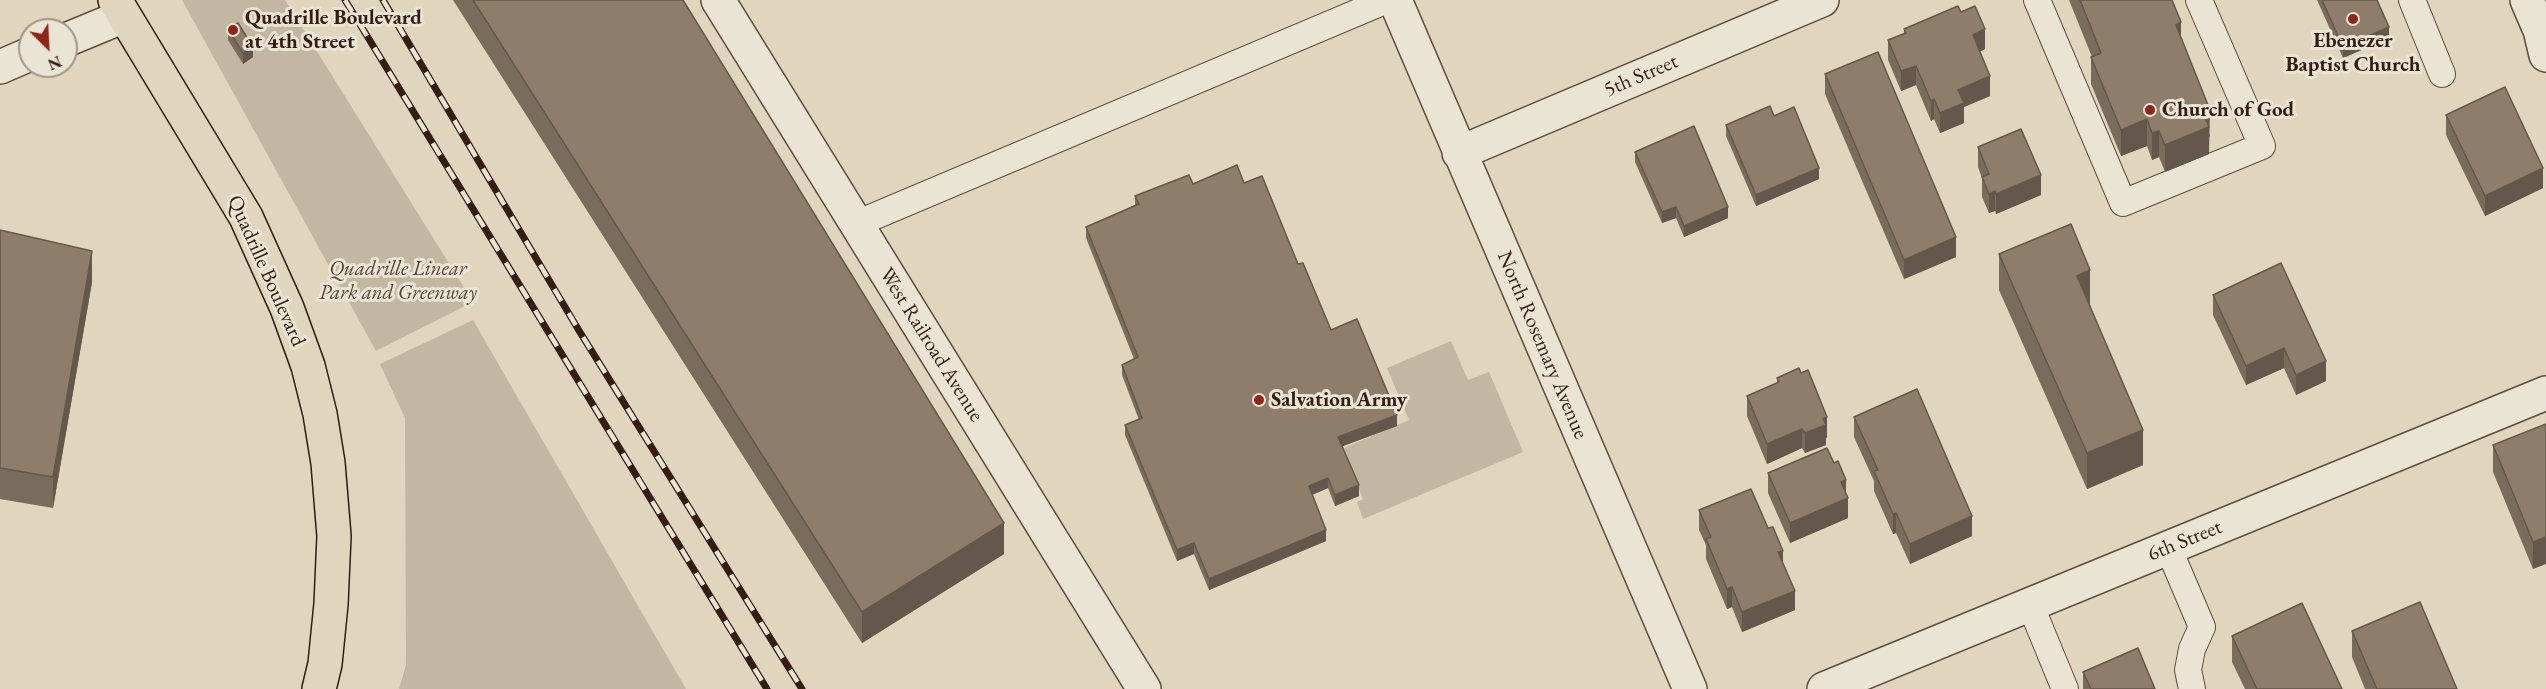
<!DOCTYPE html>
<style>
body{margin:0}
#map{position:relative;width:2546px;height:689px;overflow:hidden;background:#dfd6bd;font-family:"EB Garamond",serif}
canvas{display:block}
.north{position:absolute;left:18px;top:18px;width:60px;height:60px;box-sizing:border-box;background:#eae4d4;border:2px solid #a29487;border-radius:50%;rotate:156deg;font-size:16px;font-weight:700;line-height:24px;text-align:center;color:#361d13}
.north::after{content:'';display:block;margin:auto;width:21px;height:27px;background:#8f2418;clip-path:polygon(50% 0,100% 100%,50% 72%,0 100%)}
</style>
<div id="map">
<canvas width="2546" height="689"></canvas>
<div class="north">N</div>
</div>
<script>
const g = document.querySelector('canvas').getContext('2d');
g.lineJoin = 'round';
function fill(path, color) {
  g.fillStyle = color;
  g.fill(path, 'evenodd');
}
function toPath(rows) {
  const path = new Path2D();
  for (const r of rows) {
    path.moveTo(r[0], r[1]);
    for (let i = 2; i < r.length; i += 2) path.lineTo(r[i], r[i + 1]);
  }
  return path;
}
function stroke(path, color, width, dash) {
  g.strokeStyle = color;
  g.lineWidth = width;
  g.lineCap = dash ? 'butt' : 'round';
  g.setLineDash(dash || []);
  g.stroke(path);
}
function label(font, color, halo, rows, align = 'center') {
  g.font = font + ' "EB Garamond",serif';
  g.lineWidth = 6;
  g.setLineDash([]);
  g.textBaseline = 'middle';
  g.strokeStyle = halo;
  g.fillStyle = color;
  for (const [text, x, y, turn = 0] of rows) {
    g.save();
    g.translate(x, y);
    g.rotate((+turn || 0) * Math.PI / 180);
    g.textAlign = isNaN(turn) ? turn : align;
    if (halo) g.strokeText(text, 0, 0);
    g.fillText(text, 0, 0);
    g.restore();
  }
}
const green = toPath([
 [182,0,285,0,473,302,376,351],
 [473,320,686,689,399,689,406,665,405,418,380,364],
 [1451,341,1468,380,1489,372,1523,452,1363,519,1357,502,1363,499,1342,449,1409,420,1387,368]
]);
const service = toPath([
 [2037,0,2123,203,2262,146,2199,0],
 [2412,0,2442,74],
 [856,224,1387,0],
 [2168,547,2202,627,2192,649,2188,670,2192,689],
 [2030,604,2065,689]
]);
const minor = toPath([
 [718,0,1144,689],
 [1395,0,1690,689],
 [2527,0,2540,30,2546,55],
 [66,40,124,16],
 [0,67,30,54],
 [1459,153,1822,0],
 [1824,689,2546,393]
]);
const primary = toPath([
 [115,0,246,217,287,308,308,366,320,414,328,463,334,536,331,604,325,664,319,689]
]);
const rail = toPath([
 [345,0,767,689],
 [383,0,578,329,802,689]
]);
const wall = toPath([
 [453,0,683,0,1004,554,862,643],
 [2069,0,2172,0,2181,39,2210,136,2209,137,2209,154,2165,172,2159,157,2152,160,2147,146,2121,156,2091,84,2091,57,2092,57],
 [2317,0,2377,0,2389,38,2343,58],
 [1961,12,1985,49,1980,51,1990,96,1964,107,1964,123,1940,133,1934,119,1931,121,1916,85,1901,91,1888,60,1888,40,1904,33,1904,29],
 [228,29,253,57,243,64,228,40],
 [1825,74,1956,257,1904,279,1825,94],
 [2446,115,2543,188,2485,216,2446,135],
 [1774,116,1819,179,1756,206,1726,136,1726,125],
 [1978,147,2041,195,1996,214,1995,211,1989,213,1982,197,1982,178,1978,167],
 [1635,152,1728,218,1684,237,1676,218,1662,223,1635,162],
 [1244,183,1298,264,1331,330,1397,426,1342,446,1359,496,1335,506,1328,488,1312,495,1326,541,1209,590,1194,554,1177,561,1125,435,1125,425,1139,420,1122,375,1122,365,1134,359,1086,238,1086,227,1135,205,1135,196,1193,184],
 [0,230,92,282,53,508,0,499],
 [1999,254,2090,305,2143,465,2087,489,1999,290],
 [2213,295,2326,381,2296,395,2284,368,2246,385,2213,315],
 [1777,378,1827,437,1826,438,1826,445,1805,453,1802,448,1767,464,1747,416,1747,396,1777,383],
 [1854,417,1972,536,1910,564,1896,533,1893,534,1874,491,1874,481,1854,437],
 [2546,424,2533,569,2493,472,2493,445],
 [1768,473,1848,518,1790,543,1768,493],
 [1699,510,1783,565,1795,610,1742,632,1732,607,1727,609,1706,559,1706,545,1699,530],
 [2352,631,2457,689,2365,689,2352,657],
 [2232,636,2342,689,2245,689,2232,662],
 [2083,672,2155,689,2083,689]
]);
const shadedWall = toPath([
 [2181,22,2181,49,2176,25],
 [2389,27,2389,38,2343,58,2343,47],
 [1985,29,1985,49,1973,55,1973,35],
 [253,47,253,57,243,64,243,53],
 [1916,66,1916,85,1901,91,1901,71],
 [1990,76,1990,96,1964,107,1964,123,1940,133,1940,113,1958,90],
 [1934,99,1934,119,1931,121,1931,101],
 [2210,110,2209,154,2165,172,2165,145,2203,113],
 [2147,119,2147,146,2121,156,2121,130],
 [2159,131,2159,157,2152,160,2152,133],
 [1819,168,1819,179,1756,206,1756,195],
 [2543,168,2543,188,2485,216,2485,196],
 [2041,175,2041,195,1996,214,1996,194],
 [1995,191,1995,211,1989,213,1989,194],
 [1676,207,1676,218,1662,223,1662,212],
 [1728,207,1728,218,1684,237,1684,226],
 [1956,237,1956,257,1904,279,1904,260],
 [92,251,92,282,53,508,53,477],
 [2090,270,2090,306,2077,276],
 [2284,348,2284,368,2246,385,2246,366],
 [2326,361,2326,381,2296,395,2296,375],
 [1397,415,1397,426,1338,448,1338,437],
 [1827,417,1827,437,1826,438,1826,445,1805,453,1805,433,1823,419],
 [1802,429,1802,448,1767,464,1767,444],
 [2143,430,2143,465,2087,489,2087,453],
 [1328,478,1328,488,1309,496,1309,486],
 [1846,480,1846,499,1848,498,1848,518,1790,543,1790,523,1841,482],
 [1359,485,1359,496,1335,506,1335,495],
 [1896,513,1896,533,1893,534,1893,514],
 [1972,516,1972,536,1910,564,1910,544],
 [1004,523,1004,554,862,643,862,612],
 [1326,530,1326,541,1209,590,1209,579],
 [2546,537,2546,564,2533,569,2533,542],
 [1194,543,1194,554,1177,561,1177,550],
 [1783,551,1783,571,1778,552],
 [1732,587,1732,607,1727,609,1727,589],
 [1795,591,1795,610,1742,632,1742,612]
]);
const building = toPath([
 [473,0,683,0,1004,523,862,612,473,0],
 [2080,0,2172,0,2181,22,2176,25,2210,110,2203,113,2209,127,2165,145,2159,131,2152,133,2147,119,2121,130,2091,57,2101,53,2080,0],
 [2322,0,2377,0,2389,27,2343,47,2322,0],
 [1958,6,1961,12,1975,6,1985,29,1973,35,1990,76,1958,90,1964,103,1940,113,1934,99,1931,101,1916,66,1901,71,1888,40,1906,33,1904,29,1958,6],
 [238,23,253,47,243,53,228,29,238,23],
 [1878,52,1956,237,1904,260,1825,74,1878,52],
 [2505,87,2543,168,2485,196,2446,115,2505,87],
 [1770,106,1774,116,1794,107,1819,168,1756,195,1726,125,1770,106],
 [1694,126,1728,207,1684,226,1676,207,1662,212,1635,152,1694,126],
 [2021,129,2041,175,1996,194,1995,191,1989,194,1982,177,1989,174,1978,147,2021,129],
 [1237,165,1244,183,1262,176,1298,264,1303,263,1331,330,1357,319,1397,415,1338,437,1359,485,1335,495,1328,478,1309,486,1326,530,1209,579,1194,543,1177,550,1125,425,1142,418,1122,365,1138,357,1086,227,1139,204,1135,196,1189,175,1193,184,1237,165],
 [2071,224,2090,270,2077,276,2143,430,2087,453,1999,254,2071,224],
 [0,230,92,251,53,477,0,468,0,230],
 [2281,263,2326,361,2296,375,2284,348,2246,366,2213,295,2281,263],
 [1799,368,1801,373,1808,370,1827,417,1823,419,1826,425,1805,433,1802,429,1767,444,1747,396,1779,382,1777,378,1799,368],
 [1917,389,1972,516,1910,544,1896,513,1893,514,1874,471,1878,470,1854,417,1917,389],
 [2546,424,2546,537,2533,542,2493,445,2546,424],
 [1827,448,1834,463,1838,461,1846,480,1841,482,1848,498,1790,523,1768,473,1827,448],
 [1751,489,1768,528,1773,527,1783,551,1778,552,1795,591,1742,612,1732,587,1727,589,1706,539,1711,537,1699,510,1751,489],
 [2420,602,2457,689,2377,689,2352,631,2420,602],
 [2302,603,2342,689,2257,689,2232,636,2302,603],
 [2138,648,2155,689,2091,689,2083,672,2138,648]
]);
const markers = [
 [2353,19,6,"#8f2418"],
 [233,30,6,"#8f2418"],
 [2150,110,6,"#8f2418"],
 [1259,400,6,"#8f2418"]
];
const poiNames = [
 ["Quadrille Boulevard",245,18],
 ["at 4th Street",245,42],
 ["Ebenezer",2353,41,"center"],
 ["Baptist Church",2353,65,"center"],
 ["Church of God",2162,110],
 ["Salvation Army",1271,400]
];
const streetNames = [
 ["5th Street",1641,76,-23],
 ["Quadrille Boulevard",266,271,66],
 ["West Railroad Avenue",931,345,58],
 ["North Rosemary Avenue",1542,345,67],
 ["6th Street",2185,541,-22]
];
const parkNames = [
 ["Quadrille Linear",398,269],
 ["Park and Greenway",398,293]
];
fill(green, '#c2b7a0');
stroke(service, '#604b3e', 28);
stroke(minor, '#604b3e', 36);
stroke(primary, '#361d13', 36);
stroke(service, '#eae4d4', 26);
stroke(minor, '#eae4d4', 33);
stroke(primary, '#dfd6bd', 33);
stroke(rail, '#361d13', 7);
stroke(rail, '#eae4d4', 4.5, [14]);
fill(wall, '#7a6c5c');
fill(shadedWall, '#63584b');
fill(building, '#8e7d6b');
stroke(building, '#63584b', 1.5);
for (const [x, y, r, color] of markers) {
  const dot = new Path2D();
  dot.arc(x, y, r, 0, 2 * Math.PI);
  g.fillStyle = color;
  g.fill(dot);
  stroke(dot, '#eae4d4', 2);
}
label('bold 21px', '#361d13', '#eae4d4', poiNames, 'left');
label('21px', '#361d13', '#eae4d4', streetNames);
label('italic 21px', '#594436', '#eae4d4', parkNames);
</script>
